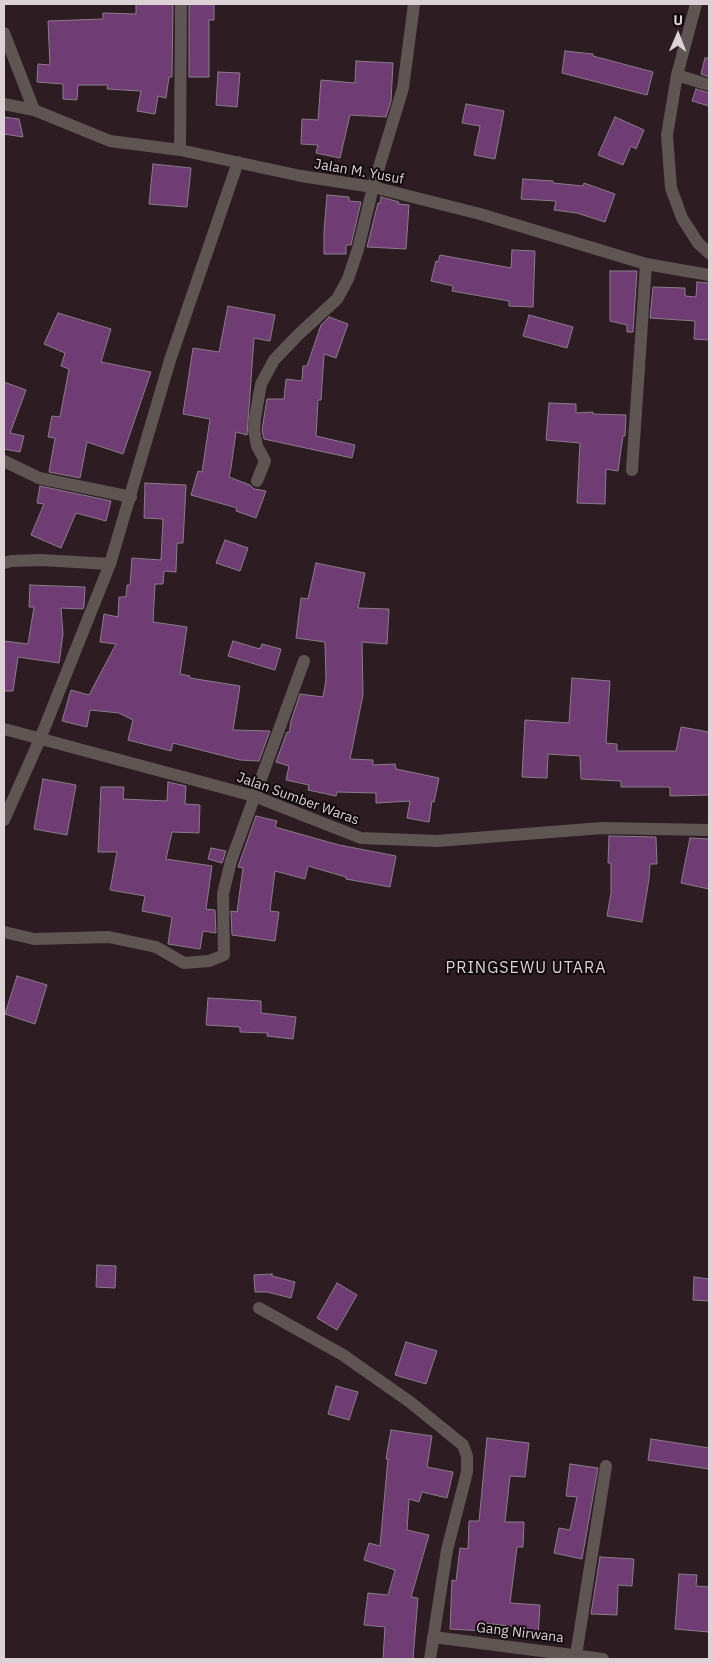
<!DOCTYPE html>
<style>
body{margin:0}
#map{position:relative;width:713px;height:1663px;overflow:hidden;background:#2d1d22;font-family:"IBM Plex Sans",sans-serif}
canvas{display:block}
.frame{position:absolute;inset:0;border:5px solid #dcd1d4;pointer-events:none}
.north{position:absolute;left:653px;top:10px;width:50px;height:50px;-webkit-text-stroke:4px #10090b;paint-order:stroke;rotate:1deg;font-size:14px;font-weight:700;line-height:20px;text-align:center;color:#dcd1d4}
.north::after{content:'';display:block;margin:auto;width:18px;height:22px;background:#dcd1d4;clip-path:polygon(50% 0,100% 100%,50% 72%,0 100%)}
</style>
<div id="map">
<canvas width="713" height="1663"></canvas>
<div class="frame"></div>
<div class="north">U</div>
</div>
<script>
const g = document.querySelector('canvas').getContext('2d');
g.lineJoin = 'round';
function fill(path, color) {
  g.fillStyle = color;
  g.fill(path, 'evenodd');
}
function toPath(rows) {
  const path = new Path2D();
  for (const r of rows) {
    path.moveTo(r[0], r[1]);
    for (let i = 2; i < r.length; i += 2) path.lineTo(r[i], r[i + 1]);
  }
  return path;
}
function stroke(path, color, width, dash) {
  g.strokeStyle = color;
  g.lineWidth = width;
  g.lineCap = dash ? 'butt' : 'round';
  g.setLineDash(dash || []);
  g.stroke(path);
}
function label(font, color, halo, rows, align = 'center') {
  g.font = font + ' "IBM Plex Sans",sans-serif';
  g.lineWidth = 4;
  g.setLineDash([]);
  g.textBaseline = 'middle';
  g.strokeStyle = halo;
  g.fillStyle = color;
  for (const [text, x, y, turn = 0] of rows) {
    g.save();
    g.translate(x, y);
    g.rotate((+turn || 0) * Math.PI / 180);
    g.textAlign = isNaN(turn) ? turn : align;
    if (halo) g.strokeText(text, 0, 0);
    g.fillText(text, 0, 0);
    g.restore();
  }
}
const building = toPath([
 [136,4,173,4,172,77,169,77,166,98,158,96,155,114,137,111,141,91,107,89,108,85,78,85,77,100,63,99,63,84,37,82,38,64,50,65,48,21,103,19,103,13,136,14,136,4],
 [189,4,214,4,214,20,209,20,209,77,189,77,189,4],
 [565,51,593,54,593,56,653,72,647,95,562,73,565,51],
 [705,58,709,58,709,77,701,74,705,58],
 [356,61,393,63,391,101,386,117,350,115,340,158,316,153,318,145,301,144,302,119,318,120,321,80,355,83,356,61],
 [218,72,240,73,237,107,216,105,218,72],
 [696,89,709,93,709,106,692,101,696,89],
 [466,104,504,111,495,159,474,155,480,126,462,123,466,104],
 [4,117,19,119,23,137,4,134,4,117],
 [615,117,644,130,636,149,631,146,623,165,598,155,615,117],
 [153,164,191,168,187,207,149,204,153,164],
 [523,179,553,181,553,183,583,186,584,183,615,194,605,222,577,213,554,210,556,201,521,199,523,179],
 [327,195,349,197,349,201,361,202,351,245,346,245,346,254,324,254,324,232,327,195],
 [381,197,399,202,398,204,409,205,406,249,367,247,378,203,380,203,381,197],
 [512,250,535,251,533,307,509,306,509,301,452,291,453,286,431,281,436,261,438,262,440,255,511,268,512,250],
 [610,271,637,271,633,332,627,332,627,325,610,321,610,271],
 [697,282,709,283,709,340,694,339,695,321,650,318,653,287,685,288,685,296,696,297,697,282],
 [228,306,275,315,270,341,254,338,247,435,236,432,231,468,229,477,250,485,254,489,266,491,256,518,236,511,237,508,191,495,198,471,202,472,210,419,183,414,193,348,219,352,228,306],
 [58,313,111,329,101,362,151,372,123,454,87,442,80,478,49,472,55,438,48,437,52,416,60,417,69,369,61,366,65,353,44,344,58,313],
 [529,315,573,327,567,348,523,336,529,315],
 [329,317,348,324,336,358,324,354,321,400,318,400,316,436,355,445,352,458,264,439,262,430,267,399,284,399,286,379,302,381,303,366,307,366,321,325,329,317],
 [4,382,26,390,10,433,24,436,20,452,4,449,4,382],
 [549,403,576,404,576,413,593,412,593,414,626,415,625,436,623,436,618,471,606,469,605,504,577,503,580,443,546,440,549,403],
 [145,483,186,485,183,543,177,543,176,572,164,571,163,584,155,584,153,622,187,627,180,674,190,676,190,678,240,686,233,730,270,731,259,761,240,760,173,743,171,751,128,740,133,720,119,713,90,710,87,727,62,721,71,690,89,695,116,644,100,642,104,614,118,617,119,597,126,597,127,585,130,585,132,558,161,560,163,519,144,518,145,483],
 [40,486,111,501,106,521,76,513,61,548,31,535,44,504,37,503,40,486],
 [225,540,248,548,240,571,216,563,225,540],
 [316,563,365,573,358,608,389,609,387,644,362,642,363,695,350,759,373,760,373,765,395,764,396,769,439,778,434,802,432,801,429,822,407,818,410,801,376,803,376,793,337,792,336,796,308,790,309,785,286,780,289,766,276,762,287,732,289,733,291,721,300,694,323,697,326,680,325,642,296,638,301,598,308,599,316,563],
 [30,585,85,587,84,606,83,609,61,608,63,634,59,663,18,657,13,691,4,691,4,641,28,644,34,607,29,607,30,585],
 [233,641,260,649,262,644,281,649,275,670,228,656,233,641],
 [572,678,610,681,606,743,617,744,617,751,676,751,681,727,709,732,709,795,670,796,670,787,621,787,621,781,581,779,580,756,548,754,547,778,522,777,525,720,569,723,572,678],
 [43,779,76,785,67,835,34,829,43,779],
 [168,782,186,786,185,804,200,805,199,833,172,832,166,859,212,866,206,909,215,910,216,933,203,931,200,949,168,944,172,917,142,911,145,896,110,890,117,852,98,852,101,787,124,787,123,799,167,801,168,782],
 [256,816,277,821,275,827,339,845,396,856,390,887,346,879,346,877,308,866,305,879,275,871,270,911,279,912,275,941,232,935,231,911,237,912,243,868,238,867,256,816],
 [609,836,656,837,657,864,650,864,649,879,642,922,607,916,611,893,611,863,608,863,609,836],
 [690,838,709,839,709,889,681,883,690,838],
 [211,848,226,851,222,863,208,859,211,848],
 [17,976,47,985,35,1024,5,1014,17,976],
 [208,998,261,1001,261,1013,296,1017,293,1039,267,1036,268,1033,240,1032,240,1027,206,1025,208,998],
 [97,1265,116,1266,115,1288,96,1287,97,1265],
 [272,1274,272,1276,295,1282,291,1298,267,1292,255,1292,254,1275,272,1274],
 [694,1277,709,1279,709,1301,693,1300,694,1277],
 [337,1283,357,1295,337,1330,317,1318,337,1283],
 [406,1342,437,1351,426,1384,395,1375,406,1342],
 [336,1386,358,1392,349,1420,328,1414,336,1386],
 [391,1430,432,1436,427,1467,453,1472,447,1498,422,1492,419,1502,409,1499,407,1530,429,1535,411,1597,418,1598,413,1659,383,1659,385,1627,364,1625,368,1593,388,1595,395,1570,364,1560,369,1543,380,1546,388,1459,386,1459,391,1430],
 [487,1438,529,1443,525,1477,510,1476,505,1522,524,1522,523,1547,517,1547,510,1603,540,1605,538,1636,517,1634,518,1627,484,1623,483,1631,450,1629,452,1580,456,1581,460,1548,468,1549,469,1521,479,1521,487,1438],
 [651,1439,709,1448,709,1469,648,1460,651,1439],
 [570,1464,598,1468,582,1559,554,1553,559,1528,570,1530,577,1497,566,1496,570,1464],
 [600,1557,634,1559,632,1586,618,1585,617,1615,591,1614,600,1557],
 [679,1574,697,1575,696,1586,709,1587,709,1632,675,1629,679,1574]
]);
const minor = toPath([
 [696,4,677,75,667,135,671,188,682,218,698,243,709,253],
 [4,33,34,110],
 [677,75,709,85],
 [4,104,34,110,110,141,180,150,301,176,373,187,480,214,646,264,709,275],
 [180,150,181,4],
 [4,461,39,478,131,497],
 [632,470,646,264],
 [257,481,265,461,257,446,254,430,255,418,261,384,274,360,299,334,337,299,348,279,358,249,373,187,403,88,414,4],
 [4,563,11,561,41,560,110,564],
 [4,729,254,796,361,838,437,841,602,828,709,830],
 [4,820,40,739,110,564,170,360,238,162],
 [4,932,34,939,109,937,156,947,184,963,209,961,224,955,223,894,231,861,304,661],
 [259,1308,343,1355,410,1402,463,1445,467,1456,467,1472,447,1550,430,1659],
 [433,1637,603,1659],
 [576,1655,606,1466]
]);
const streetNames = [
 ["Jalan M. Yusuf",359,172,10],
 ["Jalan Sumber Waras",298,799,20],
 ["Gang Nirwana",520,1633,7]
];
const quarterNames = [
 ["PRINGSEWU UTARA",526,968]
];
fill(building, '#6f3c73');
stroke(building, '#8b7d8c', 1);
stroke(minor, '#5f5654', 12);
label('14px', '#dcd1d4', '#10090b', streetNames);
g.letterSpacing = '1px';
label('16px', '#dcd1d4', '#10090b', quarterNames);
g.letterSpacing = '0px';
</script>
